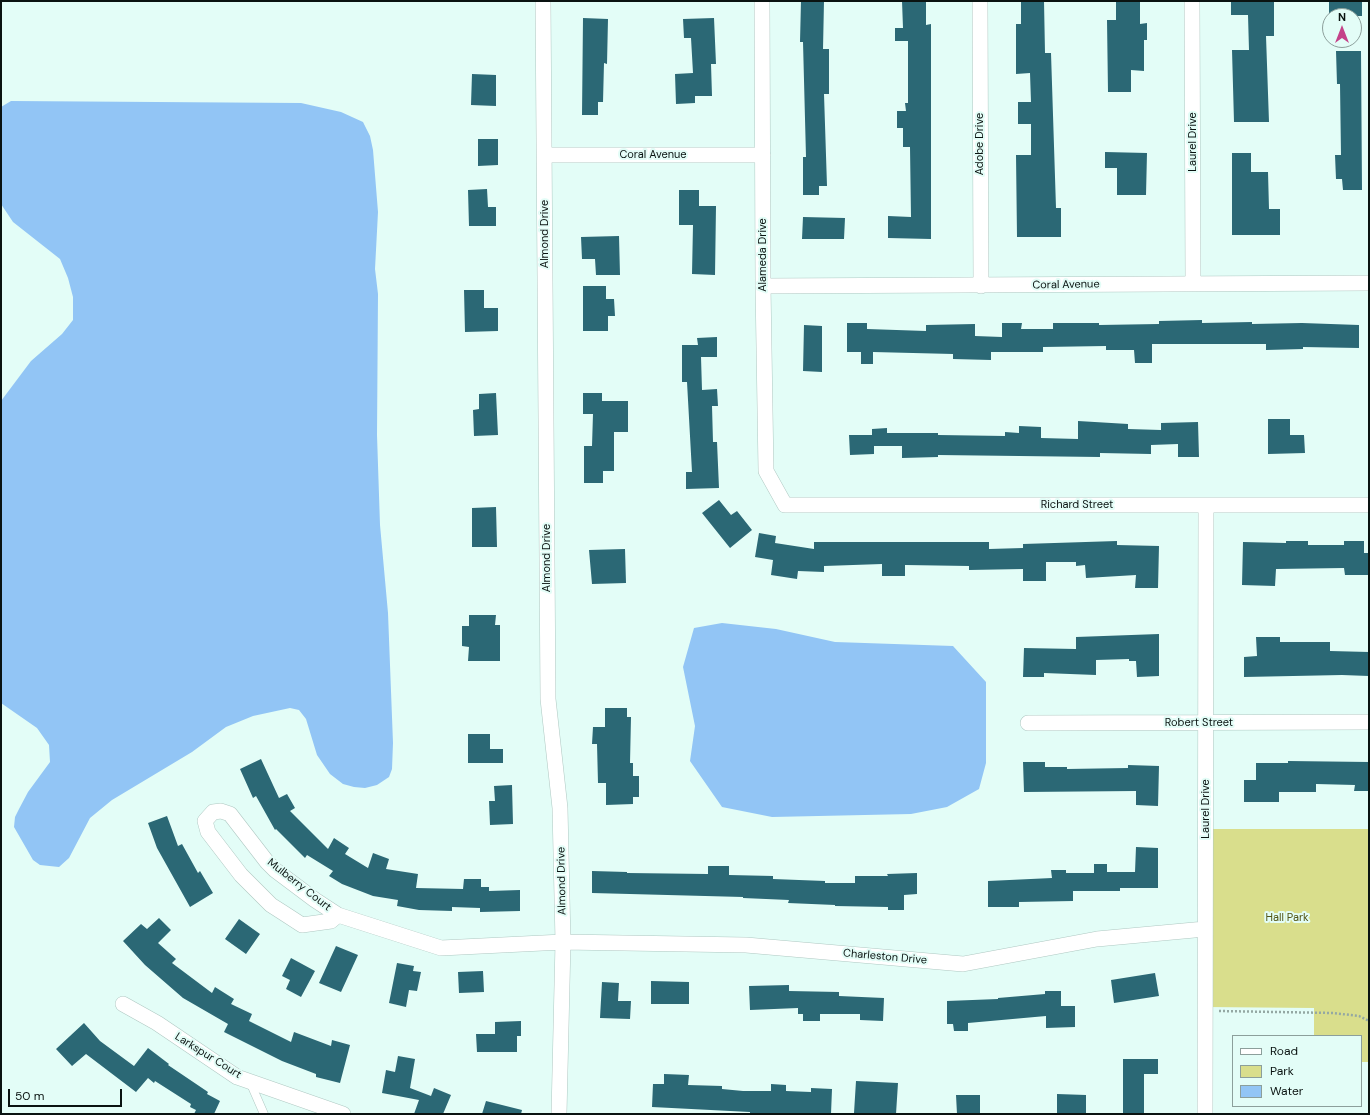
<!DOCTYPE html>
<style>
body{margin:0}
#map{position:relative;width:1370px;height:1115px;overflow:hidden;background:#e3fdf7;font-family:"DM Sans",sans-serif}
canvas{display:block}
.frame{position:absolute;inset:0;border:2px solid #0a1311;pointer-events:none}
.legend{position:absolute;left:1232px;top:1035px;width:130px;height:72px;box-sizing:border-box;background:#e3fdf7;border:1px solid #8c9f9b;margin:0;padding:5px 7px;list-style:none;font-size:12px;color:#0a1311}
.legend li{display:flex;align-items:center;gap:8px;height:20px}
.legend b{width:20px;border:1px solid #8c9f9b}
.north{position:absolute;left:1322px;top:8px;width:40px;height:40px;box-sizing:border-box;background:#e3fdf7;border:1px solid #8c9f9b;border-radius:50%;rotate:0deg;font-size:11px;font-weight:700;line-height:16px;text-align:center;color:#0a1311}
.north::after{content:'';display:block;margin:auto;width:14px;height:18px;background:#c44289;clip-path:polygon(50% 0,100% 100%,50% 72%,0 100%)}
.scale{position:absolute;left:8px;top:1089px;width:114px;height:18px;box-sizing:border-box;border:2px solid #0a1311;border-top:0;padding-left:5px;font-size:12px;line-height:14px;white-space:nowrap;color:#0a1311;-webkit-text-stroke:3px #e3fdf7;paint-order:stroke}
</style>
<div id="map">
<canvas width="1370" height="1115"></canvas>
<div class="frame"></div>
<ul class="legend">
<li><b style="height:5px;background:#fff"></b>Road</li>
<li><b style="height:11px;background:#d9de8c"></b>Park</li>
<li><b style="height:11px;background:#92c5f5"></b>Water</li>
</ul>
<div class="north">N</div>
<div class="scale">50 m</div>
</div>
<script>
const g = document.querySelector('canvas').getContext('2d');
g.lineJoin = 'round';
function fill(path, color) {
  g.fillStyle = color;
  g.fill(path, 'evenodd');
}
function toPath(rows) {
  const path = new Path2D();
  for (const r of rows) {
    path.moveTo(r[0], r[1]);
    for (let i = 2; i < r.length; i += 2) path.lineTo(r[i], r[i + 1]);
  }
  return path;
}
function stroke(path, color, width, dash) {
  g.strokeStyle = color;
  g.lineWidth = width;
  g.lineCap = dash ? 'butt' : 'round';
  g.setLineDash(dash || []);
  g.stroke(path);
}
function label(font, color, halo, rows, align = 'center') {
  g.font = font + ' "DM Sans",sans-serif';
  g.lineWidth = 4;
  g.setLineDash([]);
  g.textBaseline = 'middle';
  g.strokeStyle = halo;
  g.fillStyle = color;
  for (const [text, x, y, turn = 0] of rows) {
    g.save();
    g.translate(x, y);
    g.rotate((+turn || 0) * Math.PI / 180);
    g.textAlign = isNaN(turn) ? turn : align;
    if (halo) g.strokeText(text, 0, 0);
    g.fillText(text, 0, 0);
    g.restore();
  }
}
const green = toPath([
 [1205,829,1369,829,1369,1062,1361,1062,1361,1036,1314,1036,1314,1008,1205,1007]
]);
const water = toPath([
 [11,101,301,103,341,112,363,122,370,136,373,150,378,212,375,269,378,294,377,435,380,525,388,613,393,743,392,769,389,777,377,785,365,788,354,787,343,784,330,774,317,755,306,719,299,710,290,708,253,716,226,727,192,752,112,800,90,818,69,858,59,867,40,865,33,860,14,827,15,817,19,809,28,792,50,762,49,745,37,728,1,703,1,401,31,361,62,334,73,320,73,297,68,278,60,259,13,222,1,204,1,107],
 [722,623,776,629,835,642,953,646,986,682,986,763,979,789,947,807,911,814,772,817,722,807,690,761,695,726,683,667,694,628]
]);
const building = toPath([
 [801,1,824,1,823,49,829,49,829,94,824,94,827,186,819,186,819,195,803,195,803,157,806,157,803,42,800,42],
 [902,1,926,1,926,25,931,24,931,239,888,238,888,216,911,217,910,147,903,147,903,128,897,128,897,111,906,111,905,103,908,103,908,41,895,41,895,28,903,28],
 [1021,1,1044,1,1045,53,1051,53,1056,208,1061,208,1061,237,1017,237,1016,155,1031,155,1031,124,1018,124,1018,102,1031,102,1030,73,1016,74,1016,24,1021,24],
 [1116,1,1140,1,1140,24,1147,23,1147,40,1144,40,1144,71,1131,70,1131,92,1108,92,1107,20,1116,20],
 [1231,1,1274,1,1274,36,1266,36,1269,122,1234,122,1232,50,1249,50,1248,15,1231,15],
 [1329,1,1362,1,1362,16,1329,16],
 [583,18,608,19,607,64,604,63,603,102,598,102,598,115,582,115],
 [714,18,716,64,711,64,712,96,695,96,695,103,676,104,675,74,693,73,691,38,684,38,683,19],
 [1336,51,1361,51,1362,190,1343,190,1342,179,1336,179,1335,155,1341,155,1340,84,1337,84],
 [472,74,496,75,496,106,471,105],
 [478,139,498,139,498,165,478,166],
 [1105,152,1147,153,1146,195,1117,195,1117,168,1105,168],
 [1232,153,1251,153,1251,172,1268,172,1269,209,1280,209,1280,235,1232,235],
 [487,189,488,207,496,207,496,226,469,226,468,190],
 [679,190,699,190,699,206,716,206,715,275,692,274,693,225,679,225],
 [803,217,845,218,844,239,802,239],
 [619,236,620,275,596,275,595,259,582,259,581,237],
 [583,286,606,286,606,299,614,299,615,316,608,316,608,331,583,331],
 [464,290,484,290,484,308,498,308,498,331,465,332],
 [1202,320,1202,323,1252,322,1252,324,1302,323,1359,325,1359,348,1303,347,1303,349,1266,350,1266,344,1152,344,1152,363,1135,363,1134,350,1106,350,1106,346,1043,347,1043,352,991,352,991,360,953,359,953,354,873,352,873,364,861,364,861,352,847,352,847,323,867,323,867,329,926,331,926,325,975,324,975,336,1002,337,1002,323,1022,323,1021,329,1053,329,1053,323,1099,323,1099,325,1159,324,1159,321],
 [804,325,822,326,822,372,803,371],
 [717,337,717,357,701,357,702,390,717,389,718,406,712,406,713,442,717,442,719,488,686,489,686,472,692,472,687,382,682,382,682,345,698,345,697,338],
 [496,393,498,435,474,436,473,410,479,409,479,394],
 [583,393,602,393,602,401,628,401,628,432,614,432,614,471,603,471,603,483,584,483,584,446,592,446,593,414,583,414],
 [1268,419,1290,419,1290,435,1304,435,1305,453,1268,454],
 [1078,421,1128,424,1128,429,1161,430,1161,423,1198,422,1199,457,1178,457,1178,444,1151,445,1151,454,1100,453,1100,457,938,455,938,457,902,458,902,446,874,446,874,454,850,455,849,435,872,435,872,429,887,428,887,433,938,433,938,435,1005,436,1005,432,1019,433,1019,426,1041,427,1041,438,1078,439],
 [719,500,731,515,737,511,752,530,730,548,702,513],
 [496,507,497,547,472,547,472,508],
 [759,533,776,536,775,543,814,549,814,542,989,542,989,549,1023,548,1023,544,1117,541,1117,545,1159,546,1158,588,1135,588,1136,575,1086,578,1085,565,1076,566,1076,562,1046,562,1046,581,1023,581,1023,569,969,570,969,566,905,565,905,576,882,576,882,564,824,566,824,572,798,571,797,579,771,575,773,560,755,557],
 [1286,541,1308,541,1308,545,1344,545,1344,541,1364,541,1364,553,1369,553,1369,575,1345,575,1344,568,1276,569,1275,586,1242,585,1243,542,1286,543],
 [625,549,626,583,592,584,589,550],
 [469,615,496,615,495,625,500,625,500,661,468,661,469,647,462,646,462,626,469,626],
 [1159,634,1159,676,1137,677,1136,661,1129,661,1129,659,1096,660,1096,675,1044,673,1044,677,1023,677,1024,648,1076,649,1076,637],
 [1256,637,1280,637,1280,642,1330,642,1330,651,1369,652,1369,676,1342,675,1244,677,1244,657,1257,656],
 [605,708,627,708,627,717,631,717,630,763,633,763,633,776,639,776,639,797,633,797,633,804,606,805,606,783,598,783,597,744,592,744,593,727,605,727],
 [468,734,490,734,490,749,503,749,503,763,468,763],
 [261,759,279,798,287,794,295,808,290,811,328,849,334,838,349,848,345,854,368,868,373,853,389,859,386,869,418,874,416,888,463,889,464,879,481,879,481,887,489,887,489,891,520,890,520,911,480,912,480,908,452,907,452,911,419,910,397,906,398,900,373,896,342,884,329,876,333,871,307,855,305,858,276,829,275,830,256,796,253,798,240,769],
 [1288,761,1369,762,1368,791,1354,791,1355,785,1316,784,1316,792,1279,792,1279,802,1244,802,1244,780,1256,780,1256,763,1288,763],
 [1023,762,1045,762,1045,767,1067,767,1067,769,1128,768,1128,765,1159,766,1158,806,1136,805,1136,791,1024,792],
 [512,785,513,824,490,825,489,801,495,801,494,786],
 [167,816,178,846,182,844,198,873,200,871,213,893,190,907,157,848,148,823],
 [1136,847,1158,848,1158,888,1120,888,1120,891,1073,891,1073,901,1019,902,1019,907,988,907,988,881,1052,878,1051,870,1066,870,1066,873,1094,873,1094,864,1107,864,1107,872,1135,872],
 [708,866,729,866,729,875,773,876,773,879,825,881,825,883,855,883,855,876,888,876,887,874,917,873,917,894,904,895,904,910,888,910,888,907,835,906,835,905,788,903,789,900,743,898,743,897,592,893,592,871,627,872,627,873,708,874],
 [159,918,171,930,158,943,176,959,172,963,212,993,215,987,234,999,231,1004,252,1014,249,1021,291,1042,294,1032,331,1046,332,1040,350,1045,340,1083,316,1077,316,1074,282,1061,224,1032,228,1024,183,998,145,965,123,941,141,924,147,929],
 [239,919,260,934,246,954,225,939],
 [336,946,358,955,341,992,319,983],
 [291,958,315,971,301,997,286,989,290,980,282,976],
 [397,963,414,966,413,971,421,972,417,991,409,990,406,1007,389,1003],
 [483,971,484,992,459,993,458,972],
 [1155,973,1159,996,1114,1003,1111,980],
 [651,981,689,982,689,1004,651,1004],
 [602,982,619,983,618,1001,631,1001,630,1019,600,1018],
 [789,985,789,991,839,992,839,996,884,998,883,1021,860,1020,860,1014,820,1014,820,1021,803,1021,803,1014,798,1014,798,1008,750,1010,749,986],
 [1045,991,1061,991,1061,1006,1075,1006,1075,1027,1046,1028,1046,1016,968,1023,968,1031,954,1031,953,1024,947,1024,947,1001,998,999,998,998,1045,994],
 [521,1021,521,1036,517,1036,517,1052,477,1052,476,1034,495,1034,495,1022],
 [84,1023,100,1041,134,1066,148,1048,169,1064,168,1065,208,1092,207,1094,220,1101,214,1114,194,1114,196,1110,190,1107,191,1104,155,1081,154,1083,148,1078,136,1092,86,1054,72,1066,56,1049],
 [398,1056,415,1059,410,1088,431,1096,434,1088,451,1095,443,1114,414,1114,419,1100,382,1093,386,1070,395,1072],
 [1123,1059,1158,1059,1158,1074,1144,1074,1144,1114,1123,1114],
 [664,1074,689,1075,688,1085,722,1086,722,1089,743,1091,771,1091,771,1084,786,1085,786,1091,811,1092,811,1088,832,1089,831,1114,750,1114,750,1112,652,1107,653,1084,664,1084],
 [856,1081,898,1083,896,1114,854,1113],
 [1057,1094,1086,1095,1086,1114,1057,1114],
 [956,1095,980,1095,980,1114,957,1114],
 [486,1101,522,1110,521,1114,482,1114]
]);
const path = toPath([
 [1219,1011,1333,1013,1359,1016,1369,1021]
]);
const service = toPath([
 [250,1082,264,1114]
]);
const minor = toPath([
 [543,1,548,699,560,808,563,942,559,1114],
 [762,1,763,286,766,471,785,505,1369,505],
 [980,1,981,286],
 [1192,1,1193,283],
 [544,155,763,155],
 [763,286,1369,283],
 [1028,723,1369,722],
 [338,915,331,921,302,925,282,912,271,905,241,875,208,832,205,821,213,812,221,811,230,814,267,862,275,870,315,900,338,915,441,948,563,942,746,945,963,964,1097,939,1205,929],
 [123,1004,157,1023,237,1077,343,1114],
 [1205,1114,1206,505]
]);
const streetNames = [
 ["Laurel Drive",1193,142,-90],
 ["Adobe Drive",980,144,-90],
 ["Coral Avenue",653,155],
 ["Almond Drive",545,234,-90],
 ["Alameda Drive",763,255,-90],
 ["Coral Avenue",1066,285,-1],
 ["Richard Street",1077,505],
 ["Almond Drive",547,558,-90],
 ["Robert Street",1199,723],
 ["Laurel Drive",1206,809,-90],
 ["Almond Drive",562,881,-91],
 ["Mulberry Court",299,885,38],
 ["Charleston Drive",885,957,5],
 ["Larkspur Court",208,1056,32]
];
const parkNames = [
 ["Hall Park",1287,918]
];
fill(green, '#d9de8c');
fill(water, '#92c5f5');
fill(building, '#2b6875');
stroke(service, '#afc8c2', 9);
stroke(minor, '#afc8c2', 16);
stroke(path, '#94a8a3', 2.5, [2, 2]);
stroke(service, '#fff', 8);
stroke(minor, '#fff', 15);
label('11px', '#0a1311', '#e3fdf7', streetNames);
label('11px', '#515313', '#e3fdf7', parkNames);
</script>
